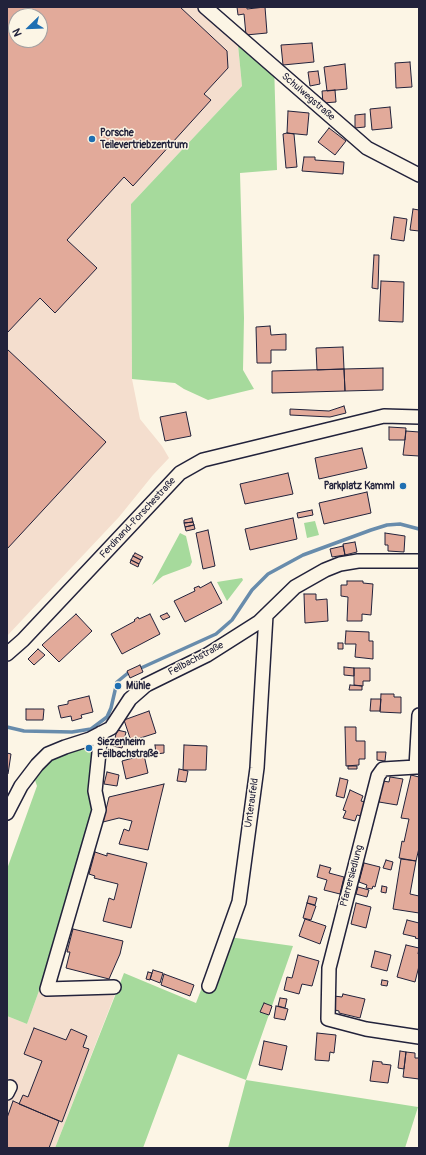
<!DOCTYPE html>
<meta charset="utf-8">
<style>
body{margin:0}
#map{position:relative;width:426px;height:1155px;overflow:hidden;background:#fcf5e5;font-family:Pangolin,sans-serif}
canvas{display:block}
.frame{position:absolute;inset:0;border:8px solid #22223b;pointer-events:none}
.north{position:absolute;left:8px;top:8px;width:40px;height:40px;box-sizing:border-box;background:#fcf5e5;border:1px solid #a5a1a1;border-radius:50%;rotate:247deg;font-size:11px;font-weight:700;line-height:16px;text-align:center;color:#22223b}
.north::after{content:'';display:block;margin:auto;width:14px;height:18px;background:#1f6fb2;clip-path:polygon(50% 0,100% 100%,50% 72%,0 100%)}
</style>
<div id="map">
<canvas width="426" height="1155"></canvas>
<div class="frame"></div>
<div class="north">N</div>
</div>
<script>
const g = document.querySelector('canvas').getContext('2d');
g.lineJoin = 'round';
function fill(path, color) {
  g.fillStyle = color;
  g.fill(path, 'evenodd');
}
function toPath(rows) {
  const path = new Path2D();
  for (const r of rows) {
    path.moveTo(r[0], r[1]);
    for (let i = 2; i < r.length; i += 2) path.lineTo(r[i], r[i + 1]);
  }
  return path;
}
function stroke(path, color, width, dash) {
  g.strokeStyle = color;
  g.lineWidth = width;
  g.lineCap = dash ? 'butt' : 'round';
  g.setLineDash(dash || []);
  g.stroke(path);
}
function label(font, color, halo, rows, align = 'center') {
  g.font = font + ' Pangolin,sans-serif';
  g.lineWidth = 3;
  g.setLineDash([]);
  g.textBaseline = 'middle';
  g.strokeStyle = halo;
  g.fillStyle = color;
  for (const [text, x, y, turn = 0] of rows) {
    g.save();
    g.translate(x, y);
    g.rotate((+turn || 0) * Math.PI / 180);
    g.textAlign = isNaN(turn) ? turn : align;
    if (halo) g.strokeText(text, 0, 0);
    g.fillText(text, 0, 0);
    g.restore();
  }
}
const built = toPath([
 [7,7,200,7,238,45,242,86,131,204,132,379,140,419,162,446,169,458,153,475,119,517,7,636],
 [16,16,40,16,40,40,16,40],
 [119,984,55,1148,7,1148,7,1016,27,1024,40,988]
]);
const green = toPath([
 [238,45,274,62,277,170,240,173,244,318,243,370,254,389,208,400,184,389,175,383,132,379,131,204,242,86],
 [315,521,319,535,307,538,304,523],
 [180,533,186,536,192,562,190,566,163,576,152,585],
 [242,578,243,580,227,601,217,582],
 [79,748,93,752,94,809,65,919,27,1024,7,1016,7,869,37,786,34,777,49,761],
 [222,936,293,946,246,1080,418,1107,405,1148,228,1148,246,1080,178,1054,143,1148,55,1148,124,973,196,1003]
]);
const stream = toPath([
 [141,668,216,634,232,620,252,590,268,574,303,555,371,530,387,525,400,524,419,529],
 [7,727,24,731,72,732,91,729,107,717,111,708,117,682,128,673]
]);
const building = toPath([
 [7,7,180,7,227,51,228,68,204,94,211,100,133,186,124,177,67,240,97,268,55,313,40,298,7,333,7,7],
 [16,16,40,16,40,40,16,40,16,16],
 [237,7,247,7,247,9,265,7,267,33,246,35,244,14,238,15,237,7],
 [312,43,314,62,283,65,281,45,312,43],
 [410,62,412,87,396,88,395,63,410,62],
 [345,64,347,89,327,91,324,67,345,64],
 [318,71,320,84,310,86,308,72,318,71],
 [335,90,336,102,323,103,322,91,335,90],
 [390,107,392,128,372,130,370,109,390,107],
 [288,111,309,113,307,135,287,133,288,111],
 [365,114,365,127,355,128,355,115,365,114],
 [329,128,346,141,335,155,318,142,329,128],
 [287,133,294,134,297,167,286,168,283,134,287,133],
 [304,157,315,157,315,160,344,162,343,174,302,171,304,157],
 [413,209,419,210,419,231,410,230,413,209],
 [394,217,407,219,404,241,391,239,394,217],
 [374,255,379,255,378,289,372,288,374,255],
 [381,281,404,282,403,322,379,321,381,281],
 [270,326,271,335,286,334,286,350,271,350,271,363,257,363,256,327,270,326],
 [343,347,344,369,317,370,316,348,343,347],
 [7,349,106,442,7,549,7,349],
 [383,368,383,390,345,391,344,369,383,368],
 [344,369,345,391,272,393,272,371,344,369],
 [344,406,346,413,330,417,290,415,290,409,329,411,344,406],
 [186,412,191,436,165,441,160,417,186,412],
 [389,427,406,428,405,440,389,440,389,427],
 [406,431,419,432,419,456,403,455,406,431],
 [362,448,367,468,319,479,315,458,362,448],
 [288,473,293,494,245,504,240,484,288,473],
 [367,492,371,513,324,524,319,503,367,492],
 [312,510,313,515,298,518,297,513,312,510],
 [192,518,193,522,184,523,184,520,192,518],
 [293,518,297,539,250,550,245,529,293,518],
 [193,522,194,525,185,527,184,523,193,522],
 [194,525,195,529,186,531,185,527,194,525],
 [208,530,215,566,203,569,196,533,208,530],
 [385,533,405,536,404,552,388,551,388,545,385,545,385,533],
 [355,542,357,552,345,555,343,544,355,542],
 [343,546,345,555,332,557,330,549,343,546],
 [135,553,143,557,141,560,133,556,135,553],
 [133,556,141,560,139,564,131,560,133,556],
 [131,560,139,564,138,567,130,563,131,560],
 [347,581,363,581,363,583,373,584,371,615,362,614,362,621,347,621,348,597,341,596,341,585,347,585,347,581],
 [211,582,222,603,185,622,174,601,195,591,194,588,199,586,200,588,211,582],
 [304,594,316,594,316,600,327,599,328,621,305,623,304,594],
 [167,613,170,617,163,620,160,616,167,613],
 [76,614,92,631,59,662,42,645,76,614],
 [150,614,160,634,122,654,111,634,135,621,134,620,138,617,139,619,150,614],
 [346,631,369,632,369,641,373,641,373,659,355,657,356,644,345,644,346,631],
 [338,643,343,643,343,649,338,649,338,643],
 [38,649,45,655,34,665,28,659,38,649],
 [140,665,143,672,130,678,127,671,140,665],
 [344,667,354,668,354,676,344,675,344,667],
 [354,668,370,668,370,681,363,681,363,686,354,685,354,668],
 [350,685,362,686,362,690,349,690,350,685],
 [381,694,394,694,394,697,401,697,401,713,380,712,381,694],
 [89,696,93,712,81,715,82,718,72,721,71,716,61,718,58,706,68,704,68,701,89,696],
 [371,699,381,699,380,711,370,711,371,699],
 [26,709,44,709,43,720,26,720,26,709],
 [149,711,156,733,131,741,124,720,149,711],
 [345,727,356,727,356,741,365,741,365,759,359,759,359,765,346,766,345,727],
 [117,730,126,732,122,748,113,746,117,730],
 [155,745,164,745,164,753,156,754,155,745],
 [184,745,207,746,206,770,183,770,184,745],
 [377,752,386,752,385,761,377,760,377,752],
 [7,753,11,754,8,774,7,774,7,753],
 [144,755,148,773,126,779,122,761,144,755],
 [348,766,357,766,357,769,348,769,348,766],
 [179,769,188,771,186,782,177,781,179,769],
 [107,772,119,775,117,786,104,784,107,772],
 [411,775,419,777,419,848,416,861,399,858,402,841,404,842,409,819,401,818,411,775],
 [390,777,403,779,397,805,379,802,383,781,389,782,390,777],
 [340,778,348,780,344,798,336,796,340,778],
 [164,784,148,850,119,844,124,829,129,831,132,821,119,818,103,822,109,797,164,784],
 [350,790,363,796,361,801,365,802,361,816,357,815,355,821,343,818,346,811,343,810,350,790],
 [95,852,107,856,107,853,147,863,131,928,103,921,109,898,114,900,118,884,94,878,95,876,89,874,95,852],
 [401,859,416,861,410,894,419,896,419,913,393,909,401,859],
 [386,860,393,862,391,870,383,868,386,860],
 [364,863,380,867,375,887,373,886,372,889,366,888,367,885,359,882,364,863],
 [320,865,331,868,329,873,344,877,340,894,324,890,327,880,317,877,320,865],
 [382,886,387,887,386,893,381,892,382,886],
 [358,887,369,890,367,897,356,894,358,887],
 [309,896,317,898,315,905,307,903,309,896],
 [307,903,316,906,311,920,303,918,307,903],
 [356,903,371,907,366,928,351,924,356,903],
 [305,919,326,926,320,944,299,936,305,919],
 [407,920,419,923,419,939,415,938,416,937,403,934,407,920],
 [73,929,123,941,120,954,109,979,66,968,70,952,67,952,73,929],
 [406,945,419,948,418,954,419,955,419,966,415,982,397,977,406,945],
 [375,951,391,955,387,971,371,967,375,951],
 [298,955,319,961,312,986,302,984,299,994,284,990,287,977,292,978,298,955],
 [153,970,163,973,160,983,150,979,153,970],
 [148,972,152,973,150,980,146,979,148,972],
 [164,974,194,985,190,996,161,985,164,974],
 [382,980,388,981,387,986,381,985,382,980],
 [343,994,365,999,360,1018,339,1013,339,1011,331,1009,334,996,342,997,343,994],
 [280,998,287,999,285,1008,278,1006,280,998],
 [264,1003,272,1006,269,1015,260,1012,264,1003],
 [276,1006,288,1009,285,1020,274,1018,276,1006],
 [34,1028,66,1040,71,1029,87,1036,83,1047,89,1049,62,1122,19,1104,23,1095,28,1097,42,1061,24,1054,34,1028],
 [317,1033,336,1035,334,1053,330,1052,329,1061,315,1060,317,1033],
 [264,1041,287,1046,282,1070,259,1065,264,1041],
 [400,1051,406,1052,404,1069,398,1068,400,1051],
 [406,1052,415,1053,415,1058,419,1058,419,1079,403,1077,406,1052],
 [373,1061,382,1062,382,1064,391,1065,388,1083,370,1081,373,1061],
 [13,1101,59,1121,49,1148,7,1148,7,1118,13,1101]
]);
const minor = toPath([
 [205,7,367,148,419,175],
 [7,654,23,640,180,473,203,460,384,416,419,417],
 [419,715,416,767,419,767],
 [101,733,95,791,99,810,47,989,114,987],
 [416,767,383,769,378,776,329,968,328,1019,366,1029,419,1037],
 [7,813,21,786,37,765,48,754,65,747,90,739,111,728,130,699,146,685,207,655,259,622,295,587,325,570,340,564,358,561,419,561],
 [209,986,239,902,257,768,266,615],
 [7,1093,10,1087]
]);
const markers = [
 [92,139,4,"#1f6fb2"],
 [403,486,4,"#1f6fb2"],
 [118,686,4,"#1f6fb2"],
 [89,748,4,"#1f6fb2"]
];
const streetNames = [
 ["Schulwegstraße",308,97,41],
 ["Ferdinand-Porschestraße",138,518,-47],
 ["Feilbachstraße",196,659,-28],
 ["Unteraufeld",252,803,-82],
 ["Pfarrersiedlung",352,876,-75]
];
const poiNames = [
 ["Porsche",100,133],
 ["Teilevertriebzentrum",100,145],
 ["Parkplatz Kamml",395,486,"right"],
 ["Mühle",126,686],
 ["Siezenheim",97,742],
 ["Feilbachstraße",97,754]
];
fill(built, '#f4dece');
fill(green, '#a6da9c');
stroke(stream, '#688cac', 3.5);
fill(building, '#e2aa9a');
stroke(building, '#22223b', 1);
stroke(minor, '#22223b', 16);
stroke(minor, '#fcf5e5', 13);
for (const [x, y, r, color] of markers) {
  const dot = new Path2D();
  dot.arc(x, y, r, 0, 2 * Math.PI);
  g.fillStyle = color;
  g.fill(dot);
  stroke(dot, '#fcf5e5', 1.5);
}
label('10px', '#22223b', '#fcf5e5', streetNames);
label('bold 10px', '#22223b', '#fcf5e5', poiNames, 'left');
</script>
